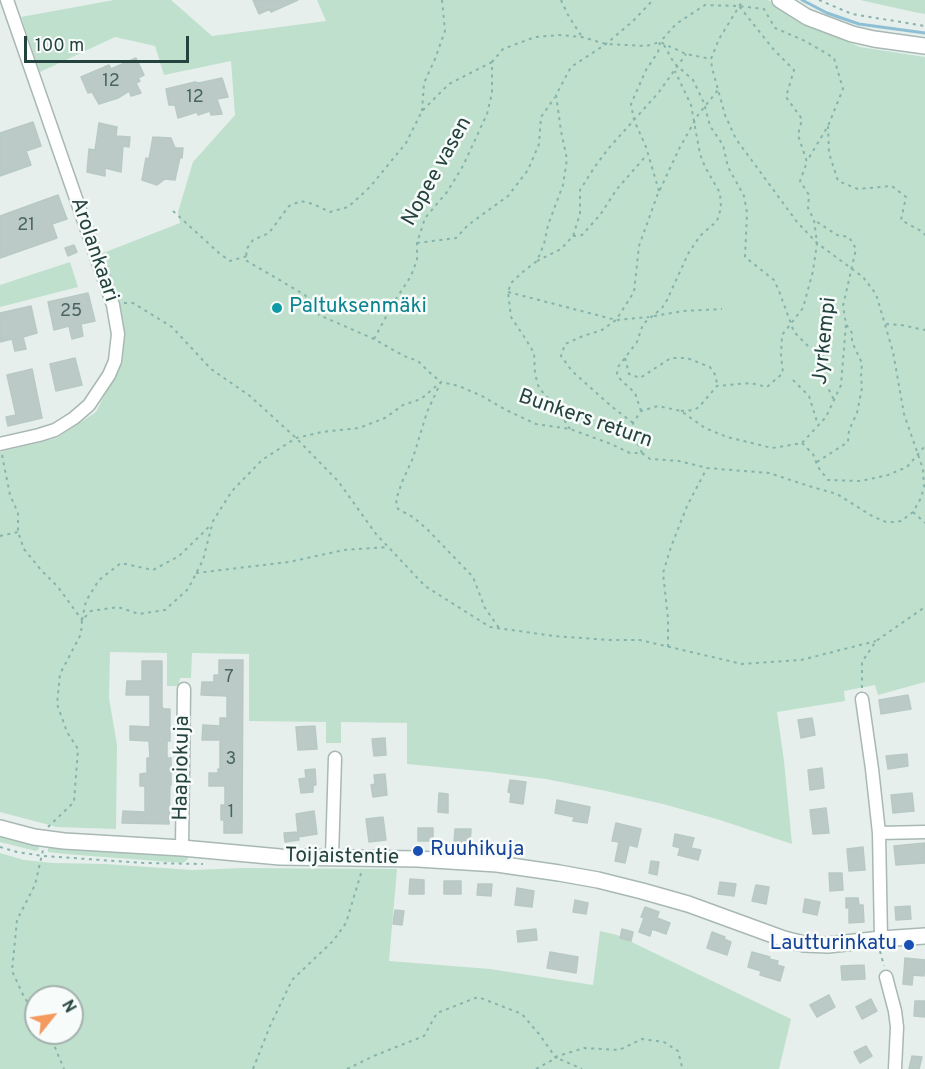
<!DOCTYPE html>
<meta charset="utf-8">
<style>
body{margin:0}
#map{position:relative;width:925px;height:1069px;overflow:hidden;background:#e6efec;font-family:Overpass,sans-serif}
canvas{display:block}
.north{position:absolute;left:24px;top:985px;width:60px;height:60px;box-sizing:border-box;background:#f7fbf9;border:2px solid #a3b1ae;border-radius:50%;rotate:60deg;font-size:16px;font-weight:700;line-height:24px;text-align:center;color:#24423e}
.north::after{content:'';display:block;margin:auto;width:21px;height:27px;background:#f49a5f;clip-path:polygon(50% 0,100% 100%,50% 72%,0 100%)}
.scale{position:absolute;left:24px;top:36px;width:165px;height:27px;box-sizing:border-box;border:3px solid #24423e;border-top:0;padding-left:8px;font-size:18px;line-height:21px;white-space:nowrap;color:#24423e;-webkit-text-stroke:4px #f7fbf9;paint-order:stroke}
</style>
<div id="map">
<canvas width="925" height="1069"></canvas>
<div class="north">N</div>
<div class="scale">100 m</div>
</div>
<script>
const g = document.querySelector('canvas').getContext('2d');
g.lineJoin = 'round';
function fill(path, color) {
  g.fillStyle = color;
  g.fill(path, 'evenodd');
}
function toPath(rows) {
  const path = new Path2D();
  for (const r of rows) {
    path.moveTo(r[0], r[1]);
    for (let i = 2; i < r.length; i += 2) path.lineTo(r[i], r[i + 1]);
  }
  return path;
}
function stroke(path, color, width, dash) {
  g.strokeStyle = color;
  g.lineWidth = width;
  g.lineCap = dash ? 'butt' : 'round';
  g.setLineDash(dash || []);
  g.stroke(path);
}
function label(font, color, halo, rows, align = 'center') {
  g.font = font + ' Overpass,sans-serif';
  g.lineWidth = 5;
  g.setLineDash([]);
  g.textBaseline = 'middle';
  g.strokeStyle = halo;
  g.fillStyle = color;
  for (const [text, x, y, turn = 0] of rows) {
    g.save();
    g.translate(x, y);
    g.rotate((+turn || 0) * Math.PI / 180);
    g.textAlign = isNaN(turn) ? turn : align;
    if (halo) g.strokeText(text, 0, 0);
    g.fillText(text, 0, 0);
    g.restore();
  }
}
const green = toPath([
 [114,0,171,0,212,36,326,21,317,0,768,0,813,26,860,47,925,57,925,682,878,695,875,685,844,691,845,701,777,712,784,761,792,844,720,820,663,804,606,791,546,779,490,772,407,764,407,723,341,722,341,743,326,743,326,722,249,721,249,654,192,653,191,678,180,678,179,684,177,686,167,686,167,653,110,652,109,698,117,745,116,829,57,827,0,812,0,452,57,438,96,412,123,359,124,326,103,253,180,223,178,212,193,162,235,115,231,61,164,75,155,46,115,37,40,72,21,17],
 [860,0,925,0,925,14,914,12],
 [70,262,78,287,0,307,0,285],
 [0,834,39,844,39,849,36,851,0,842],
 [50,845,188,855,188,858,187,860,183,863,65,854,48,852,48,846],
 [0,853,24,860,53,863,105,864,192,870,242,868,397,869,389,961,490,969,593,985,600,931,617,935,791,1019,779,1069,0,1069],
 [36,997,72,997,72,1033,36,1033]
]);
const stream = toPath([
 [802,0,827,13,859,24,925,33]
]);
const building = toPath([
 [253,0,298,0,271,12,270,9,259,14,253,0],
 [136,58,144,75,138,78,140,81,136,83,141,93,131,96,129,91,118,98,99,104,92,92,88,93,81,77,109,65,111,69,136,58],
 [222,78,228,97,217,99,222,114,211,115,210,111,198,115,197,112,178,118,175,105,169,105,166,89,195,82,199,83,222,78],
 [33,122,41,146,26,151,31,165,0,176,0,133,33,122],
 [99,123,117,127,116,136,130,137,129,147,123,146,121,172,105,168,105,176,87,172,89,149,95,150,99,123],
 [153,137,171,138,175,148,183,148,182,158,180,157,175,180,165,179,157,185,142,180,146,158,149,159,153,137],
 [58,195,67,219,52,224,57,238,0,258,0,216,58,195],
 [74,245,77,252,68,256,65,248,74,245],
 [88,293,95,321,81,324,83,336,72,339,69,326,54,330,48,302,88,293],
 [31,306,37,333,23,337,26,349,15,351,12,339,0,342,0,313,31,306],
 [75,358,82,385,56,391,50,364,75,358],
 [32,369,42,418,8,426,6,417,16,415,7,375,32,369],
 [219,660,243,660,242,833,224,833,224,820,221,820,221,805,225,805,225,786,209,786,209,773,218,773,218,769,220,769,220,740,202,740,203,725,220,726,220,718,227,718,227,696,201,695,202,682,214,682,214,675,219,675,219,660],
 [142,661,162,661,162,706,163,709,170,709,170,741,167,741,167,758,171,758,171,785,170,785,169,824,122,823,123,811,145,812,145,786,140,786,140,774,147,773,147,758,150,758,149,741,130,740,130,726,150,727,150,695,126,695,127,681,142,681,142,661],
 [908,695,911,709,881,714,879,700,908,695],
 [812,718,815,735,801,738,798,720,812,718],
 [315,726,317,749,298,750,296,727,315,726],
 [385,738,386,755,374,756,372,739,385,738],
 [907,754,908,766,888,769,886,756,907,754],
 [822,768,824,788,810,790,808,770,822,768],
 [315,769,316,785,313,785,313,792,301,793,299,779,306,778,305,770,315,769],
 [385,774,387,795,373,797,371,785,375,784,374,775,385,774],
 [510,780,526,782,523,804,510,802,511,793,508,792,510,780],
 [439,793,448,794,448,813,438,812,439,793],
 [912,793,914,811,893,813,891,795,912,793],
 [557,800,590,807,587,823,573,821,574,817,555,813,557,800],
 [826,808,829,833,813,834,810,810,826,808],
 [314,811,317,834,298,837,299,840,285,842,284,833,298,832,298,833,296,814,314,811],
 [383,817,386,840,369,842,366,819,383,817],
 [616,823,641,829,637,847,629,845,625,863,615,861,619,842,612,841,616,823],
 [418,828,433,828,433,841,418,841,418,828],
 [455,829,471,829,470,844,454,843,455,829],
 [675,834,694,838,691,848,701,850,698,860,678,855,680,848,673,846,675,834],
 [925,843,925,863,896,865,894,846,925,843],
 [863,847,865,870,849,871,847,849,863,847],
 [651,861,659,862,657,875,649,873,651,861],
 [829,873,842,873,843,890,830,891,829,873],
 [410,879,424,880,424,894,409,894,410,879],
 [444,881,461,881,461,894,444,894,444,881],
 [720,882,736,884,734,896,718,894,720,882],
 [478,884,492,884,491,896,477,895,478,884],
 [756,885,769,887,766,904,752,901,756,885],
 [517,888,534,891,532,907,515,905,517,888],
 [846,898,858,898,859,905,863,905,864,922,849,923,849,908,846,908,846,898],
 [805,899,820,902,817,915,803,912,805,899],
 [575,900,588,903,586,914,573,912,575,900],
 [910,906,911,919,896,920,895,907,910,906],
 [645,907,659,912,657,918,670,923,666,934,652,929,650,936,639,932,644,918,641,917,645,907],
 [395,910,404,911,402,925,393,924,395,910],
 [536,929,537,940,518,942,517,931,536,929],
 [622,929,633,932,631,941,620,938,622,929],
 [712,932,725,937,724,939,731,942,727,955,707,948,712,932],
 [550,952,578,957,576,973,547,968,550,952],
 [752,952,770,957,769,959,778,961,777,965,784,967,780,981,760,975,761,971,748,967,752,952],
 [905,958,925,960,924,976,913,975,912,985,903,984,905,958],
 [864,965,865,979,842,980,841,966,864,965],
 [829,995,835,1007,817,1017,810,1005,829,995],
 [871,999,877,1011,862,1019,856,1007,871,999],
 [915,1001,925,1001,925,1017,914,1016,915,1001],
 [866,1046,872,1056,860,1063,854,1052,866,1046],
 [912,1056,922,1057,919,1069,909,1069,912,1056]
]);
const path = toPath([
 [561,0,568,15,582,37],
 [819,0,852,14,925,26],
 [664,45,674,63,693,80,704,103,710,126,723,145,728,167,744,196,747,213,745,257,774,280,779,291,794,332,809,347,824,353,819,370,834,400],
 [492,62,449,84,422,111,406,143,370,187,348,207,330,212,313,204,301,201,289,206,269,233,253,240,246,250,247,261,305,295,319,315,374,339,404,356,418,361,429,372,441,382,427,412,413,458,402,482,396,500,398,509,413,517,428,530,473,577,485,608,499,628],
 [422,111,424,83,435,59,445,31,442,0],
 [828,126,829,153,838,181,858,189,892,186,906,197,901,220,921,231,925,235],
 [659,191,646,147,634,120,631,104,646,70,658,52,660,42,676,24,705,5,739,6,764,9,775,28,805,41,834,58,843,89,828,126,807,161],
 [173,211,219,253,230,261,247,256],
 [573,236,582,235,600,215,617,189,645,157],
 [417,243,456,238,468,225,508,196,528,170,539,144,541,117,555,97],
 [537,261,561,249,573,236,580,214,580,190,594,168,608,149,659,92,686,54],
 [508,292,616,320,649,317],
 [124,303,133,303,172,327,211,369,250,396,296,438,338,481,376,534,425,586,490,627,554,636,609,640,640,640,742,664,801,660,876,641],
 [654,316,683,311,722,309],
 [886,324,901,325,925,330],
 [374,339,394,302,411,276,417,260,417,243,425,218,447,192,463,166,487,114,492,93,492,62,503,49,535,37,559,35,582,37,606,44,646,46,660,42,686,54,711,59],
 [625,358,629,374,640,378,671,358,687,358,710,367,716,376,717,386],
 [793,380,809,396,818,425],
 [641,411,635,393,619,378,617,374,618,367,637,342,643,324,662,308,667,300,688,254,700,236,717,221,721,208,720,193,705,167,700,154,691,105,675,71],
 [681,411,694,410,699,407,717,386,750,383,767,387,783,373,781,356,782,335,803,308,813,271,817,243,814,220,808,208,809,195,800,181,807,162,798,135,802,119,786,97,794,70,774,50,739,6],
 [633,423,611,406,572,371,561,356,565,344,583,336,602,330,616,320,634,292,639,246,657,196,679,149,698,115,718,90],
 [570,429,556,407,539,388,535,374,534,353,525,338,511,317,508,292,511,283,525,270,537,261,544,244,548,225,563,185,567,159,561,131,556,95,571,67,606,44,633,21,653,0],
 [802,443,813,454,818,467,828,480,861,481,888,475,907,467,925,446],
 [642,453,635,437,633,423,641,411,658,406,681,411,705,428,727,437,772,448,802,443,826,417,841,385,846,324,843,306,856,249,849,237,837,235,814,220],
 [2,455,10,495,18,513,18,532,24,549,41,570,58,587,82,620],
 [817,462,848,442,849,430,857,413,862,388,861,377,862,363,852,342,852,333,846,324],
 [913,512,925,523],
 [0,536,18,532],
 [196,573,289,562,344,550,388,547],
 [82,620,86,601,99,580,121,563,153,570,179,556,206,530,211,524],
 [668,647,668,619,663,573,671,547,687,506,707,468],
 [862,688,862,662,876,641,925,607],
 [48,827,74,802,78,749,67,732,57,704,60,674,81,634,82,620,91,611,118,607,139,614,165,610,188,589,203,560,213,521,232,491,262,460,296,438,322,432,359,428,385,418,403,405,421,399,441,382,459,386,482,396,506,410,536,424,570,429,611,444,630,453,642,453,650,459,679,461,707,468,769,473,812,487,837,494,872,516,886,522,895,522,901,521,913,512,921,498,924,487,923,469,904,414,893,352,876,294,863,277,817,243,797,222,736,139,725,115,712,68,711,59,719,39,743,0],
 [0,847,17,852,43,856,145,863,203,864],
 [880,951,884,966],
 [36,1014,24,997,12,971,17,920,35,885,43,850],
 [49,1033,64,1069],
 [555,1057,584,1048,619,1050,642,1039,664,1042,678,1051,682,1067,681,1069],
 [253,1069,270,1026,292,980,333,941,346,923,362,870],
 [347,1069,376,1055,424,1036,437,1013,478,997,522,1014,539,1034,556,1058],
 [536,1069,556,1058,555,1057,582,1069]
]);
const minor = toPath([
 [0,444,39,435,55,430,74,418,89,405,109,375,115,361,118,334,113,305,7,0],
 [862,699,872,769,879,833,881,939],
 [879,833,925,832],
 [182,848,184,689],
 [332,857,335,758],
 [886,977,895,1011,897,1027,895,1069]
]);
const tertiary = toPath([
 [780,0,807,17,852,34,874,39,925,46],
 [0,828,34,837,64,841,182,848,280,857,418,859,497,864,559,873,598,880,642,891,688,904,784,939,804,944,828,945,881,939,925,936]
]);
const markers = [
 [277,308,6,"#0f9aa8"],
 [418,851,6,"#1a4fb4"],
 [909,945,6,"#1a4fb4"]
];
const numberNames = [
 ["12",111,82],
 ["12",195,98],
 ["21",26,226],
 ["25",71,312],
 ["7",229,678],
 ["3",231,760],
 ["1",231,813]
];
const streetNames = [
 ["Nopee vasen",438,172,-61],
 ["Arolankaari",93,250,71],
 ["Jyrkempi",826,341,-84],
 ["Bunkers return",585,420,19],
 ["Haapiokuja",183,768,-89],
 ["Toijaistentie",342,858,1]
];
const cultureNames = [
 ["Paltuksenmäki",289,308]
];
const transitNames = [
 ["Ruuhikuja",430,851],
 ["Lautturinkatu",897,945,"right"]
];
fill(green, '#bfe0cd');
stroke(stream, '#8ebfd4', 3);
fill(building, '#bbcac6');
stroke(building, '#b8c9c4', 1.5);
stroke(minor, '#a8b8b4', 15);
stroke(tertiary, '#a8b8b4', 18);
stroke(path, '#86b3ab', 2, [3, 4.5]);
stroke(minor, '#fff', 12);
stroke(tertiary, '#fff', 15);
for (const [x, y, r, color] of markers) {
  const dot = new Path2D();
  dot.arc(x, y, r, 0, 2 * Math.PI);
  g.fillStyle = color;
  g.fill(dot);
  stroke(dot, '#f7fbf9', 2);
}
label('18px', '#4a6460', null, numberNames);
label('21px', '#24423e', '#f7fbf9', streetNames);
label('21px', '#0d838f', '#f7fbf9', cultureNames, 'left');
label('21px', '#164399', '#f7fbf9', transitNames, 'left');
</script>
